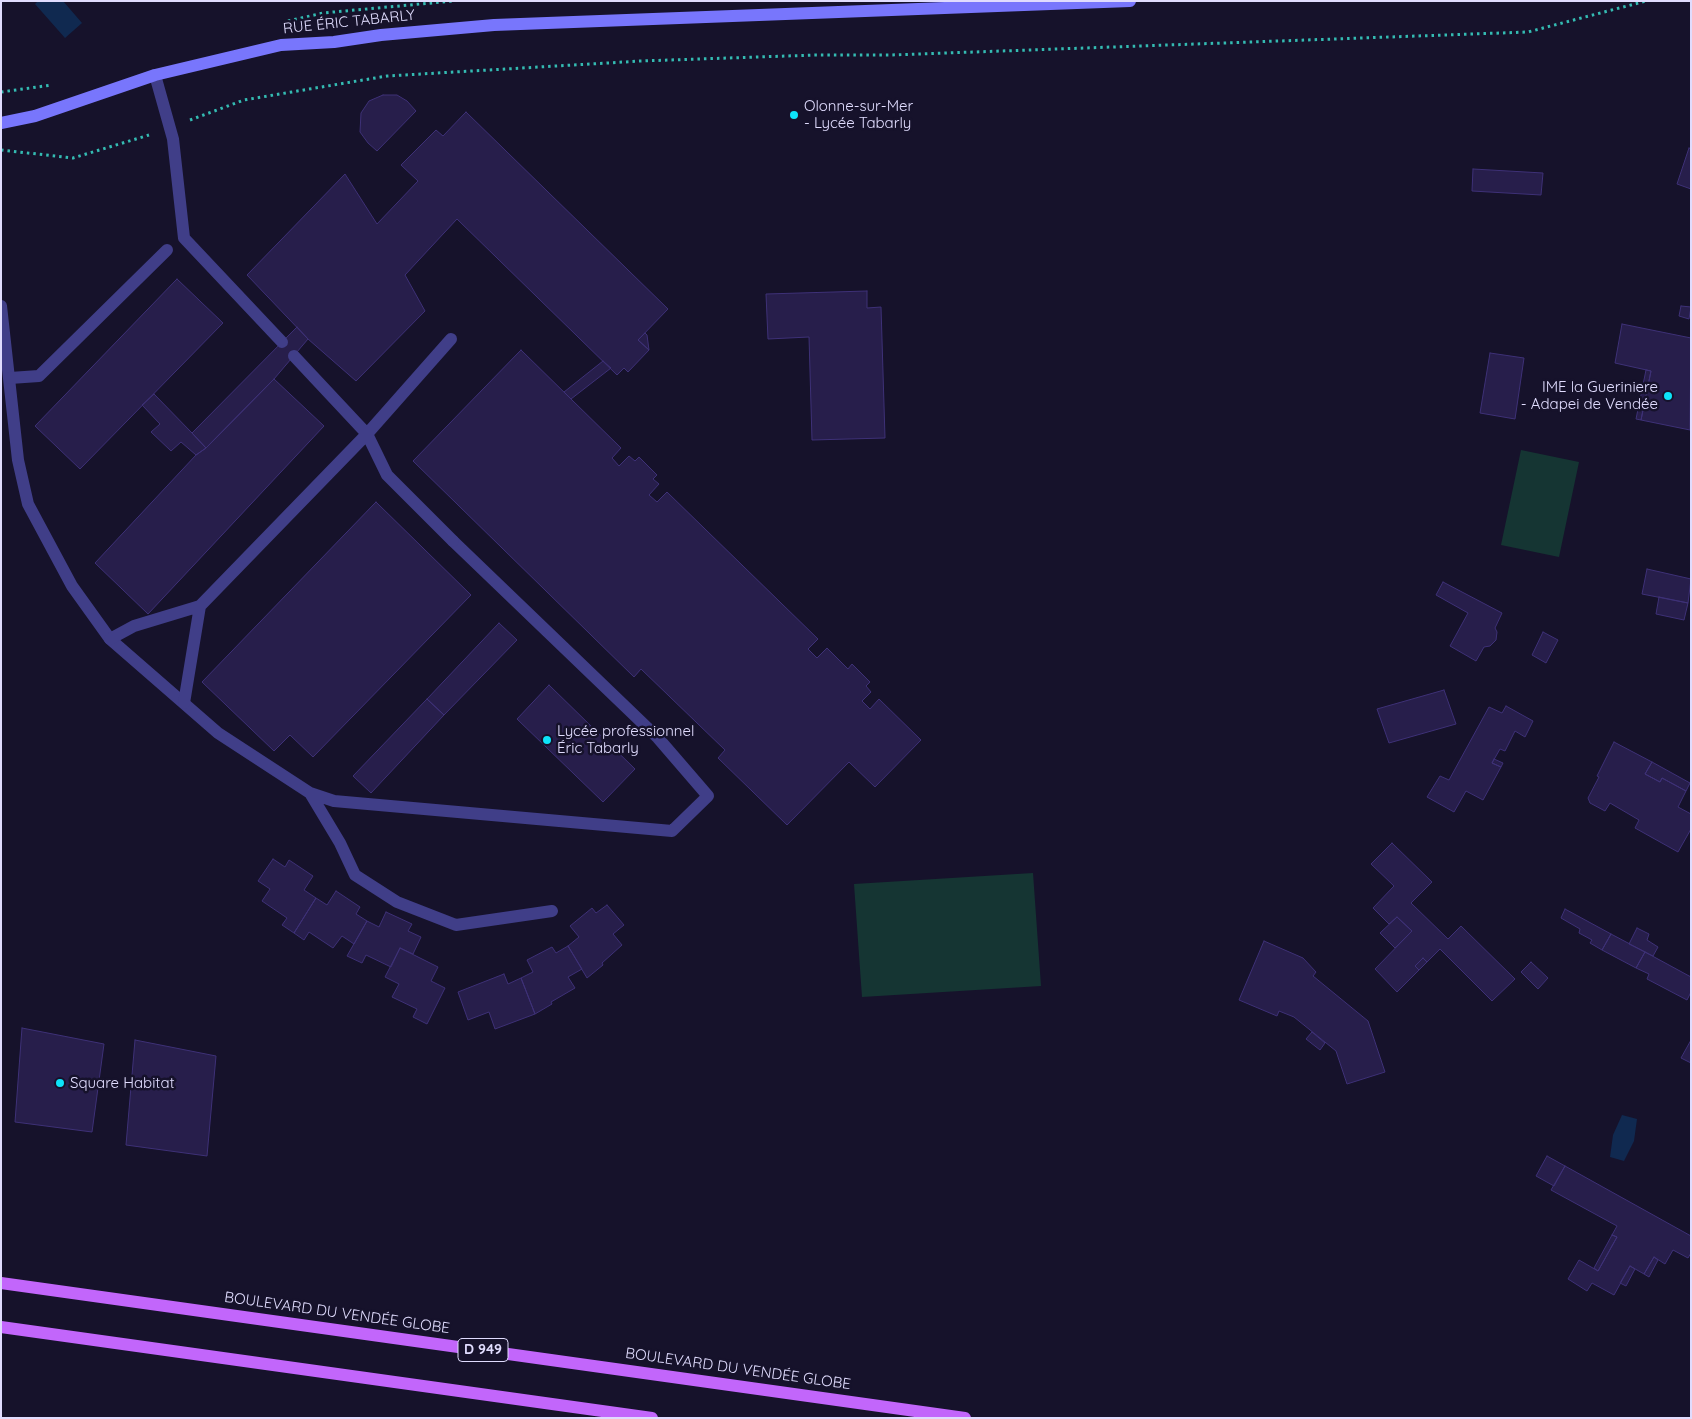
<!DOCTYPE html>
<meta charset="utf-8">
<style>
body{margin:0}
#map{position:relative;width:1692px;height:1419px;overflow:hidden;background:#16122b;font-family:Quicksand,sans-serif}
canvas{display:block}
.frame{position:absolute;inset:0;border:2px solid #e0dcfe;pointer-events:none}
</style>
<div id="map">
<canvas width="1692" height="1419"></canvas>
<div class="frame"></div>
</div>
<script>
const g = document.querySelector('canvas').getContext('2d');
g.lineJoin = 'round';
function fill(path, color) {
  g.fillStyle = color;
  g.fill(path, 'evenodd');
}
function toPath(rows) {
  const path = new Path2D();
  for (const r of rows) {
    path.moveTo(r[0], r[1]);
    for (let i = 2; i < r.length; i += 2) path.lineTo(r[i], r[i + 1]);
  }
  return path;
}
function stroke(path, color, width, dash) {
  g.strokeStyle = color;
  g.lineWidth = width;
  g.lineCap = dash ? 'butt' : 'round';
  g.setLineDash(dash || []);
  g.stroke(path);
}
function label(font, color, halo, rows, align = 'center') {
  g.font = font + ' Quicksand,sans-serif';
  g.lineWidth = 5;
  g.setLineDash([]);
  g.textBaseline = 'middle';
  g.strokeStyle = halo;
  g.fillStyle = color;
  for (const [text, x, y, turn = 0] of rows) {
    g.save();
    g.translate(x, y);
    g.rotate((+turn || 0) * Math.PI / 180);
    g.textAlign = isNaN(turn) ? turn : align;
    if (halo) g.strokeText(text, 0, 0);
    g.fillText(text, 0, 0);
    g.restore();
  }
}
const green = toPath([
 [1521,450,1579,462,1559,557,1501,545],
 [1033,873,1041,986,862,997,854,884]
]);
const water = toPath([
 [38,1,63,1,82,23,65,38,35,4],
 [1622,1115,1637,1119,1634,1141,1624,1161,1610,1157,1613,1135]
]);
const building = toPath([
 [383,95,397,95,407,101,416,111,377,151,368,143,360,132,361,113,369,101,383,95],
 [466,112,668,309,638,340,649,350,628,372,624,368,617,375,457,219,405,275,425,311,356,381,308,339,247,275,345,174,377,224,418,181,401,165,436,130,443,136,466,112],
 [1689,148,1691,149,1691,189,1677,184,1689,148],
 [1473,169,1543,173,1541,195,1472,191,1473,169],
 [177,279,223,323,80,469,35,426,177,279],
 [867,291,867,308,881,307,885,438,812,440,809,337,768,339,766,294,867,291],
 [1681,306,1691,307,1689,319,1679,316,1681,306],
 [1622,324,1691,338,1690,430,1641,420,1651,371,1615,363,1622,324],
 [297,327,308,339,274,379,206,448,192,433,297,327],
 [645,333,647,335,649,350,638,340,645,333],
 [521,350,621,448,612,458,619,466,629,456,635,461,639,457,657,475,653,479,659,484,649,495,657,502,667,492,818,639,808,649,817,658,827,648,848,669,852,664,870,682,866,686,871,692,862,701,870,709,879,699,921,740,875,787,849,762,787,825,718,758,725,750,641,669,634,677,413,461,521,350],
 [1490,353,1524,358,1515,419,1480,413,1490,353],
 [603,361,611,368,571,399,564,392,603,361],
 [1646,370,1651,371,1641,420,1636,419,1646,370],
 [274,379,324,426,148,614,95,563,196,455,206,448,274,379],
 [154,394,192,433,206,448,196,455,181,442,171,451,151,432,160,424,142,405,154,394],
 [376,502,471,595,313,757,290,735,274,751,202,682,376,502],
 [1647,569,1691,579,1688,603,1642,594,1647,569],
 [1443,582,1502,613,1495,628,1497,632,1496,640,1490,646,1484,647,1476,661,1450,646,1468,613,1436,595,1443,582],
 [1659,597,1688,603,1684,620,1656,614,1659,597],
 [499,623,517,640,444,715,427,699,499,623],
 [1543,632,1558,640,1546,663,1532,655,1543,632],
 [549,685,635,769,603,802,517,719,549,685],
 [1444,690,1456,724,1389,743,1377,709,1444,690],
 [427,699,444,715,371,793,353,776,427,699],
 [1506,706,1533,721,1525,737,1515,731,1505,751,1500,749,1492,763,1501,767,1483,800,1466,791,1454,812,1427,797,1440,776,1449,780,1489,707,1502,713,1506,706],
 [1614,742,1652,762,1645,774,1660,782,1662,778,1686,791,1678,807,1691,814,1691,829,1678,852,1635,828,1639,820,1610,803,1605,811,1590,803,1588,798,1599,777,1597,776,1614,742],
 [1494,759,1503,763,1501,767,1492,763,1494,759],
 [1652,762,1690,783,1686,791,1662,778,1660,782,1645,774,1652,762],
 [1392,843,1432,882,1411,903,1448,939,1461,926,1515,979,1492,1001,1440,949,1427,962,1423,958,1415,966,1419,970,1397,992,1375,969,1412,931,1397,917,1389,924,1373,908,1394,886,1371,864,1392,843],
 [273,859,285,867,289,860,313,876,304,890,316,898,294,933,282,925,287,918,262,901,270,889,258,881,273,859],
 [336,891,360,907,356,914,367,921,354,944,342,936,333,948,309,932,304,940,294,933,316,898,327,905,336,891],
 [607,905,624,925,613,934,622,945,602,963,603,965,587,978,568,946,579,937,570,926,592,908,596,913,607,905],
 [1565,909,1611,934,1602,950,1590,943,1592,940,1579,933,1580,929,1561,918,1565,909],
 [386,912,412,924,408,931,421,937,413,954,400,948,391,967,366,955,362,963,347,956,367,921,379,927,386,912],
 [1397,917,1412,931,1395,948,1380,933,1397,917],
 [1637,928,1649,934,1647,940,1658,947,1653,956,1629,944,1637,928],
 [1611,934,1645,952,1636,968,1602,950,1611,934],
 [1264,941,1303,958,1316,972,1313,976,1368,1021,1385,1072,1347,1084,1336,1051,1294,1017,1279,1011,1277,1016,1239,1000,1264,941],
 [568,946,582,969,568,977,575,988,551,1002,552,1004,535,1014,521,978,533,972,527,960,552,947,556,953,568,946],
 [400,948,438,967,431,981,445,988,427,1024,413,1017,417,1009,392,997,399,984,385,977,400,948],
 [1645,952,1691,977,1691,992,1687,1000,1647,979,1649,974,1636,968,1645,952],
 [1423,958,1427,962,1419,970,1415,966,1423,958],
 [1531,962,1548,978,1538,989,1521,972,1531,962],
 [504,974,508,984,521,978,535,1014,495,1029,489,1012,468,1020,458,992,504,974],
 [22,1028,104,1044,92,1132,15,1122,22,1028],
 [1312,1032,1325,1043,1320,1050,1306,1039,1312,1032],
 [135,1040,216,1056,207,1156,126,1145,135,1040],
 [1691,1040,1691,1063,1681,1058,1691,1040],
 [1547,1156,1565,1166,1554,1186,1536,1176,1547,1156],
 [1565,1166,1691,1236,1691,1253,1688,1258,1673,1250,1665,1264,1654,1257,1644,1274,1630,1266,1614,1295,1592,1283,1587,1291,1568,1279,1579,1260,1598,1271,1617,1237,1612,1235,1617,1226,1551,1190,1565,1166],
 [1612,1235,1617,1237,1598,1271,1594,1268,1612,1235],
 [1654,1257,1658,1260,1649,1277,1644,1274,1654,1257],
 [1630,1266,1635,1269,1626,1286,1620,1283,1630,1266]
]);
const path = toPath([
 [288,21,323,13,453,1],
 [1,92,52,85],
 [190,120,244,100,387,76,641,61,816,55,891,55,1528,32,1646,1],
 [1,150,73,158,149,135]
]);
const lane = toPath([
 [1,306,18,460,28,504,72,586,110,639,218,733,310,793,334,801,672,831,708,796,658,738,453,541],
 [310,793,340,843,355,875,397,902,456,925,552,911]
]);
const street = toPath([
 [155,75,173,139,184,238,282,342],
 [294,356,367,434,387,475,453,541],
 [10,378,39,376,167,250],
 [110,639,134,626,200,606,367,434,451,339],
 [184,703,200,606]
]);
const secondary = toPath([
 [1,123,35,116,155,75,281,45,334,42,381,35,494,25,1130,1]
]);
const primary = toPath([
 [1,1283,965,1418],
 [1,1327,652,1418]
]);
const markers = [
 [794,115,5,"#0de3f9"],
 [1668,396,5,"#0de3f9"],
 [547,740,5,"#0de3f9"],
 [60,1083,5,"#0de3f9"]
];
const shields = [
 [483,1350,50]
];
const shieldNames = [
 ["D 949",483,1350]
];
const streetNames = [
 ["RUE ÉRIC TABARLY",349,22,-6],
 ["BOULEVARD DU VENDÉE GLOBE",337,1313,8],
 ["BOULEVARD DU VENDÉE GLOBE",738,1369,8]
];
const poiNames = [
 ["Olonne-sur-Mer",804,106],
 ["- Lycée Tabarly",804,123],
 ["IME la Gueriniere",1658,387,"right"],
 ["- Adapei de Vendée",1658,404,"right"],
 ["Lycée professionnel",557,731],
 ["Éric Tabarly",557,748],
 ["Square Habitat",70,1083]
];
fill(green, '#153533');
fill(water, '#102950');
fill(building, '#271e4b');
stroke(building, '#3e3177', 1);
stroke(path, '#34bbb2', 3, [2.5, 4]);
stroke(lane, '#403e88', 12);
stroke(street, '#403e88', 12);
stroke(secondary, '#7876fc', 12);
stroke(primary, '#c266fb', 12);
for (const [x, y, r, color] of markers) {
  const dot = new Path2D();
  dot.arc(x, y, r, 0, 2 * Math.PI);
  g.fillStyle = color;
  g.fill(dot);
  stroke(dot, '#16122b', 2);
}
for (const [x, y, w] of shields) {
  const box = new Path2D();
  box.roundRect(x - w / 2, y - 11.5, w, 23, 4);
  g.fillStyle = '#16122b';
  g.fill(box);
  stroke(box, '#e0dcfe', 1);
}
label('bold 14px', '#e0dcfe', null, shieldNames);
label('15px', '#e0dcfe', '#16122b', streetNames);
label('15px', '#e0dcfe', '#16122b', poiNames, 'left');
</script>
